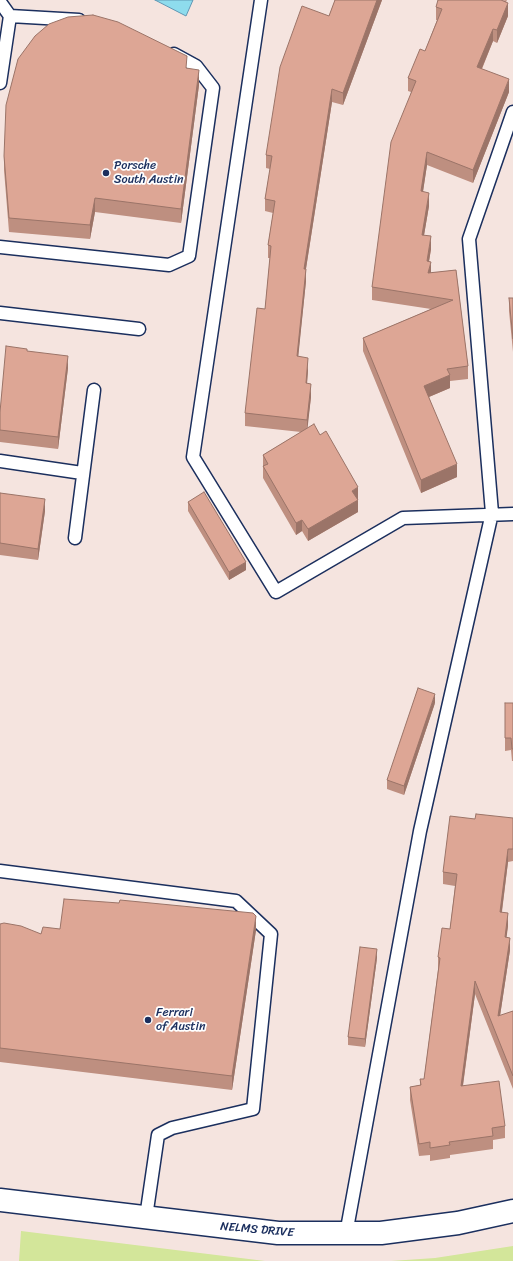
<!DOCTYPE html>
<style>
body{margin:0}
canvas{display:block;background:#f5e4df}
</style>
<canvas width="513" height="1261"></canvas>
<script>
const g = document.querySelector('canvas').getContext('2d');
g.lineJoin = 'round';
function fill(path, color) {
  g.fillStyle = color;
  g.fill(path, 'evenodd');
}
function toPath(rows) {
  const path = new Path2D();
  for (const r of rows) {
    path.moveTo(r[0], r[1]);
    for (let i = 2; i < r.length; i += 2) path.lineTo(r[i], r[i + 1]);
  }
  return path;
}
function stroke(path, color, width, dash) {
  g.strokeStyle = color;
  g.lineWidth = width;
  g.lineCap = dash ? 'butt' : 'round';
  g.setLineDash(dash || []);
  g.stroke(path);
}
function label(font, color, halo, rows, align = 'center') {
  g.font = font + ' Sriracha,sans-serif';
  g.lineWidth = 3.5;
  g.setLineDash([]);
  g.textBaseline = 'middle';
  g.strokeStyle = halo;
  g.fillStyle = color;
  for (const [text, x, y, turn = 0] of rows) {
    g.save();
    g.translate(x, y);
    g.rotate((+turn || 0) * Math.PI / 180);
    g.textAlign = isNaN(turn) ? turn : align;
    if (halo) g.strokeText(text, 0, 0);
    g.fillText(text, 0, 0);
    g.restore();
  }
}
const green = toPath([
 [21,1231,265,1261,19,1261],
 [513,1246,513,1261,391,1261,435,1258]
]);
const water = toPath([
 [155,0,193,0,186,16,155,0]
]);
const service = toPath([
 [261,0,193,457,276,592,403,518,513,514],
 [0,2,10,16,0,83],
 [10,16,79,20],
 [0,247,169,265,189,256,213,88,196,66,174,54],
 [0,313,139,329],
 [0,461,82,473],
 [75,538,94,390],
 [0,871,236,901,271,934,253,1109,172,1128,158,1135,146,1217],
 [346,1234,420,831,492,513,469,239,513,112]
]);
const minor = toPath([
 [0,1200,278,1233,381,1233,458,1223,513,1211]
]);
const wall = toPath([
 [335,0,382,0,343,105,332,102,306,269,306,281,298,356,308,370,307,384,311,397,307,428,358,499,357,500,358,512,308,541,302,531,296,535,263,478,263,455,301,432,245,426,245,413,265,309,270,258,268,258,268,245,273,213,265,211,265,199,270,169,266,168,266,155,329,16],
 [507,0,506,2,508,16,497,43,493,41,482,69,509,92,473,183,427,165,423,192,429,206,424,235,431,249,429,261,431,273,456,270,468,366,468,379,450,381,450,388,429,397,457,477,421,493,363,351,363,338,431,309,372,300,372,287,411,92,408,91,408,78,425,51,437,20,436,20,436,7],
 [187,68,199,85,181,223,95,212,90,239,9,232,4,170,4,156],
 [509,298,513,298,513,352,509,311],
 [27,351,68,368,58,449,0,442,0,412],
 [0,493,45,511,38,560,0,555],
 [188,502,246,570,229,580,188,511],
 [435,703,404,795,387,789,387,780],
 [505,703,513,703,513,761,512,761,511,750,505,751],
 [513,818,513,861,508,862,502,912,508,926,506,937,510,950,500,1016,513,1011,513,1089,475,994,463,1086,505,1126,505,1138,493,1140,493,1149,450,1155,450,1158,430,1161,430,1155,419,1156,410,1100,410,1087,420,1085,420,1079,424,1079,438,970,438,957,450,929,455,886,443,884,443,872,475,819],
 [0,924,41,934,60,929,256,930,232,1090,0,1062],
 [377,958,365,1047,348,1045,348,1037]
]);
const shadedWall = toPath([
 [377,0,382,0,343,105,343,93],
 [508,3,508,16,497,43,497,30],
 [493,29,493,41,477,80,477,67],
 [199,70,199,85,181,223,181,209],
 [509,79,509,92,473,183,473,170],
 [332,89,332,102,304,281,304,269],
 [427,152,427,165,421,204,421,191],
 [429,193,429,206,422,247,422,235],
 [95,198,95,212,90,239,90,225],
 [431,236,431,249,427,274,427,261],
 [431,262,431,275,428,273],
 [306,269,306,281,297,369,297,356],
 [68,356,68,368,58,449,58,437],
 [308,358,308,370,306,396,306,383],
 [450,375,450,388,424,399,424,386],
 [311,384,311,397,307,433,307,420],
 [457,464,457,477,421,493,421,480],
 [358,487,358,499,352,502,352,491],
 [45,499,45,511,38,560,38,549],
 [358,500,358,512,308,541,308,529],
 [302,520,302,531,296,535,296,523],
 [246,562,246,570,229,580,229,572],
 [435,694,435,703,404,795,404,786],
 [508,849,508,862,500,925,500,912],
 [508,913,508,926,505,950,505,937],
 [256,916,256,930,232,1090,232,1076],
 [510,938,510,950,498,1029,498,1016],
 [377,949,377,958,365,1047,365,1039],
 [475,981,475,994,461,1099,461,1086]
]);
const building = toPath([
 [335,0,377,0,343,93,332,89,304,269,306,269,297,356,308,358,306,383,311,384,307,420,245,413,257,308,265,309,271,246,268,245,275,201,265,199,272,156,266,155,280,67,302,6,329,16,335,0],
 [438,0,501,0,508,3,497,30,493,29,477,67,509,79,473,170,427,152,421,191,429,193,422,235,431,236,427,261,431,262,428,273,456,270,468,366,447,369,450,375,424,386,457,464,421,480,363,338,453,300,372,287,391,142,416,81,408,78,420,49,425,51,442,9,436,7,438,0],
 [93,15,118,22,187,56,186,68,199,70,181,209,95,198,90,225,9,218,4,156,6,105,18,59,35,36,49,24,68,17,93,15],
 [509,298,513,298,513,339,509,298],
 [6,346,27,349,27,351,68,356,58,437,0,430,0,412,6,346],
 [314,424,320,435,326,431,358,487,352,491,358,500,308,529,302,520,296,523,263,466,268,464,263,455,314,424],
 [204,492,246,562,229,572,188,502,204,492],
 [0,493,45,499,38,549,0,543,0,493],
 [418,688,435,694,404,786,387,780,418,688],
 [505,703,513,703,513,749,512,749,511,738,505,738,505,703],
 [476,814,513,818,513,849,508,849,500,912,508,913,505,937,510,938,498,1016,513,1011,513,1076,475,981,461,1086,499,1081,505,1126,492,1128,493,1136,449,1142,450,1145,430,1148,430,1142,419,1144,410,1087,421,1085,420,1079,424,1079,440,958,438,957,442,928,450,929,457,874,443,872,450,816,475,819,476,814],
 [64,899,119,903,120,900,253,913,256,916,232,1076,0,1048,0,924,4,923,21,926,41,934,43,927,60,929,64,899],
 [360,947,377,949,365,1039,348,1037,360,947]
]);
const markers = [
 [106,173,4,"#1b2f5e"],
 [148,1020,4,"#1b2f5e"]
];
const poiNames = [
 ["Porsche",114,166],
 ["South Austin",114,180],
 ["Ferrari",156,1013],
 ["of Austin",156,1027]
];
const streetNames = [
 ["NELMS DRIVE",257,1230,5]
];
fill(green, '#d3e69a');
fill(water, '#8edced');
stroke(water, '#6097b4', 1);
stroke(service, '#1b2f5e', 15);
stroke(minor, '#1b2f5e', 25);
stroke(service, '#fff', 12);
stroke(minor, '#fff', 22);
fill(wall, '#be8f80');
fill(shadedWall, '#9b7468');
fill(building, '#dda695');
stroke(building, '#9b7468', 1);
for (const [x, y, r, color] of markers) {
  const dot = new Path2D();
  dot.arc(x, y, r, 0, 2 * Math.PI);
  g.fillStyle = color;
  g.fill(dot);
  stroke(dot, '#fff', 1.5);
}
label('12px', '#1b2f5e', '#fff', poiNames, 'left');
label('12px', '#1b2f5e', '#fff', streetNames);
</script>
